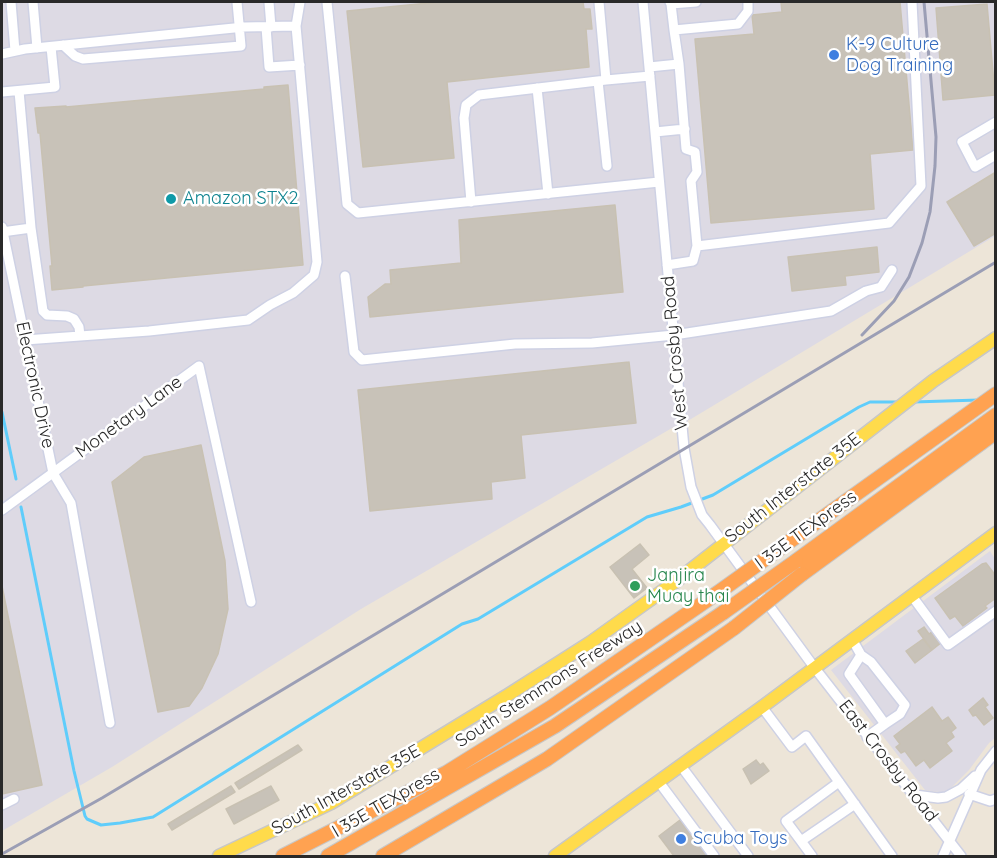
<!DOCTYPE html>
<style>
body{margin:0}
#map{position:relative;width:997px;height:858px;overflow:hidden;background:#ede5d8;font-family:Quicksand,sans-serif}
canvas{display:block}
.frame{position:absolute;inset:0;border:3px solid #292929;pointer-events:none}
</style>
<div id="map">
<canvas width="997" height="858"></canvas>
<div class="frame"></div>
</div>
<script>
const g = document.querySelector('canvas').getContext('2d');
g.lineJoin = 'round';
function fill(path, color) {
  g.fillStyle = color;
  g.fill(path, 'evenodd');
}
function toPath(rows) {
  const path = new Path2D();
  for (const r of rows) {
    path.moveTo(r[0], r[1]);
    for (let i = 2; i < r.length; i += 2) path.lineTo(r[i], r[i + 1]);
  }
  return path;
}
function stroke(path, color, width, dash) {
  g.strokeStyle = color;
  g.lineWidth = width;
  g.lineCap = dash ? 'butt' : 'round';
  g.setLineDash(dash || []);
  g.stroke(path);
}
function label(font, color, halo, rows, align = 'center') {
  g.font = font + ' Quicksand,sans-serif';
  g.lineWidth = 5;
  g.setLineDash([]);
  g.textBaseline = 'middle';
  g.strokeStyle = halo;
  g.fillStyle = color;
  for (const [text, x, y, turn = 0] of rows) {
    g.save();
    g.translate(x, y);
    g.rotate((+turn || 0) * Math.PI / 180);
    g.textAlign = isNaN(turn) ? turn : align;
    if (halo) g.strokeText(text, 0, 0);
    g.fillText(text, 0, 0);
    g.restore();
  }
}
const industrial = toPath([
 [2,2,995,2,995,236,691,419,672,428,361,609,112,767,2,831],
 [990,551,995,559,995,738,989,743,969,770,946,793,925,790,831,670]
]);
const stream = toPath([
 [913,402,979,400],
 [2,412,16,479],
 [21,507,74,771,85,816,87,819,101,825,120,823,153,817,462,624,478,619,647,517,681,507,713,495,859,407,870,402,898,402]
]);
const building = toPath([
 [439,2,583,2,584,9,590,9,592,29,586,29,589,67,447,82,454,158,363,167,347,11,439,2],
 [781,2,900,2,913,150,870,154,874,209,711,223,695,39,754,34,752,15,782,12,781,2],
 [987,4,995,95,943,100,936,8,987,4],
 [288,85,303,265,83,286,83,287,52,290,50,266,52,266,40,133,38,133,35,108,66,106,66,107,264,89,264,87,288,85],
 [996,172,996,233,974,246,947,202,996,172],
 [615,205,623,292,370,317,368,297,385,284,391,284,390,270,461,263,459,220,615,205],
 [877,247,879,272,845,276,846,285,792,291,788,257,877,247],
 [629,362,636,423,521,435,525,478,491,482,492,499,370,511,358,390,629,362],
 [201,445,225,561,228,609,218,654,202,688,189,706,158,712,112,482,144,457,201,445],
 [640,544,649,555,632,569,647,588,634,598,610,567,640,544],
 [986,563,996,576,996,598,985,606,987,608,963,626,955,616,950,619,935,598,982,564,986,563],
 [2,586,42,785,2,794,2,586],
 [924,627,929,634,933,631,942,642,932,650,918,631,924,627],
 [923,639,932,650,915,663,906,651,923,639],
 [983,698,988,705,985,707,993,718,984,725,976,715,973,716,969,710,983,698],
 [932,707,942,721,948,717,956,728,951,732,954,737,946,743,952,751,930,768,924,760,916,766,905,751,901,753,896,747,900,744,894,736,932,707],
 [298,745,302,750,239,789,235,783,298,745],
 [756,760,760,765,763,763,769,771,751,784,743,769,756,760],
 [231,786,235,792,172,830,168,824,231,786],
 [271,786,279,800,234,824,226,809,271,786],
 [680,820,707,856,674,856,659,836,680,820]
]);
const minor = toPath([
 [11,2,15,51],
 [33,2,37,48],
 [269,2,271,27],
 [327,2,347,204,358,213,659,182],
 [599,2,606,80,650,76],
 [643,2,684,448,691,487,702,515,710,525,814,667,961,856],
 [670,2,671,4,696,2],
 [671,4,674,30],
 [266,27,269,67,300,65],
 [63,45,75,56,83,59,241,46,237,2],
 [2,54,25,49,244,27,296,26,300,2],
 [649,67,679,64],
 [598,81,607,166],
 [537,88,548,194],
 [2,92,55,87,51,47],
 [996,122,962,142,975,167,996,155],
 [655,132,685,129],
 [471,202,464,118,466,105,479,95,606,80],
 [2,227,53,473,71,503,110,723],
 [31,228,43,311,47,315,67,316,74,319,79,327,80,336],
 [2,232,31,228,19,91],
 [697,246,889,223,921,186,912,2],
 [667,265,693,261,697,246,691,181,697,172,695,152,686,149,679,64,674,30,738,24,748,11,748,2],
 [345,276,354,352,362,360,515,344,592,343,674,335,831,311,866,291,881,287,892,270],
 [25,340,149,331,248,320,270,305,293,293,314,275,317,262,296,26],
 [2,510,199,366,251,602],
 [912,596,948,645,996,611],
 [852,639,861,655,871,662,905,705,900,714,885,724,849,674,861,655],
 [762,707,792,747,806,736,892,856],
 [867,737,885,724],
 [681,766,748,856],
 [659,782,714,856],
 [839,782,786,821,801,841,855,804],
 [969,794,990,801,996,799],
 [915,795,938,798,946,797,961,789,975,776],
 [2,805,14,799],
 [801,841,812,856],
 [943,856,981,770,996,751]
]);
const major = toPath([
 [219,856,331,803,508,695,591,642,675,582,933,381,996,338],
 [555,856,762,707,996,533]
]);
const highway = toPath([
 [786,544,996,394],
 [796,561,996,415],
 [802,574,996,432],
 [283,856,446,773,550,708,716,594],
 [328,856,555,726,724,612],
 [383,856,547,759,734,628]
]);
const rail = toPath([
 [862,335,894,301,909,277,922,243,930,212,935,166,936,137,924,2],
 [2,854,102,798,996,262]
]);
const highwayBridge = toPath([
 [716,594,786,544],
 [724,612,796,561],
 [734,628,802,574]
]);
const markers = [
 [834,55,6,"#3f7fe0"],
 [171,199,6,"#0f9aa8"],
 [635,586,6,"#2e9e5b"],
 [681,839,6,"#3f7fe0"]
];
const shopNames = [
 ["K-9 Culture",846,45],
 ["Dog Training",846,66],
 ["Scuba Toys",693,839]
];
const cultureNames = [
 ["Amazon STX2",183,199]
];
const streetNames = [
 ["West Crosby Road",675,353,-95],
 ["Electronic Drive",35,385,78],
 ["Monetary Lane",129,417,-36],
 ["South Interstate 35E",793,488,-38],
 ["I 35E TEXpress",806,530,-36],
 ["South Stemmons Freeway",549,684,-33],
 ["East Crosby Road",888,761,52],
 ["South Interstate 35E",346,790,-29],
 ["I 35E TEXpress",386,803,-30]
];
const leisureNames = [
 ["Janjira",647,576],
 ["Muay thai",647,597]
];
fill(industrial, '#dddae4');
stroke(stream, '#5fcdfb', 3);
fill(building, '#c8c2b8');
stroke(building, '#c8c1b2', 1.5);
stroke(minor, '#ced1e4', 12);
stroke(major, '#c7c7c7', 15);
stroke(highway, '#c7c7c7', 16);
stroke(minor, '#fff', 9);
stroke(major, '#ffdb4b', 12);
stroke(highway, '#ffa251', 14);
stroke(rail, '#9b9eb5', 3);
stroke(highwayBridge, '#c7c7c7', 16, []);
stroke(highwayBridge, '#ffa251', 14);
for (const [x, y, r, color] of markers) {
  const dot = new Path2D();
  dot.arc(x, y, r, 0, 2 * Math.PI);
  g.fillStyle = color;
  g.fill(dot);
  stroke(dot, '#fff', 2);
}
label('18px', '#366cbe', '#fff', shopNames, 'left');
label('18px', '#0d838f', '#fff', cultureNames, 'left');
label('18px', '#292929', '#fff', streetNames);
label('18px', '#27864d', '#fff', leisureNames, 'left');
</script>
